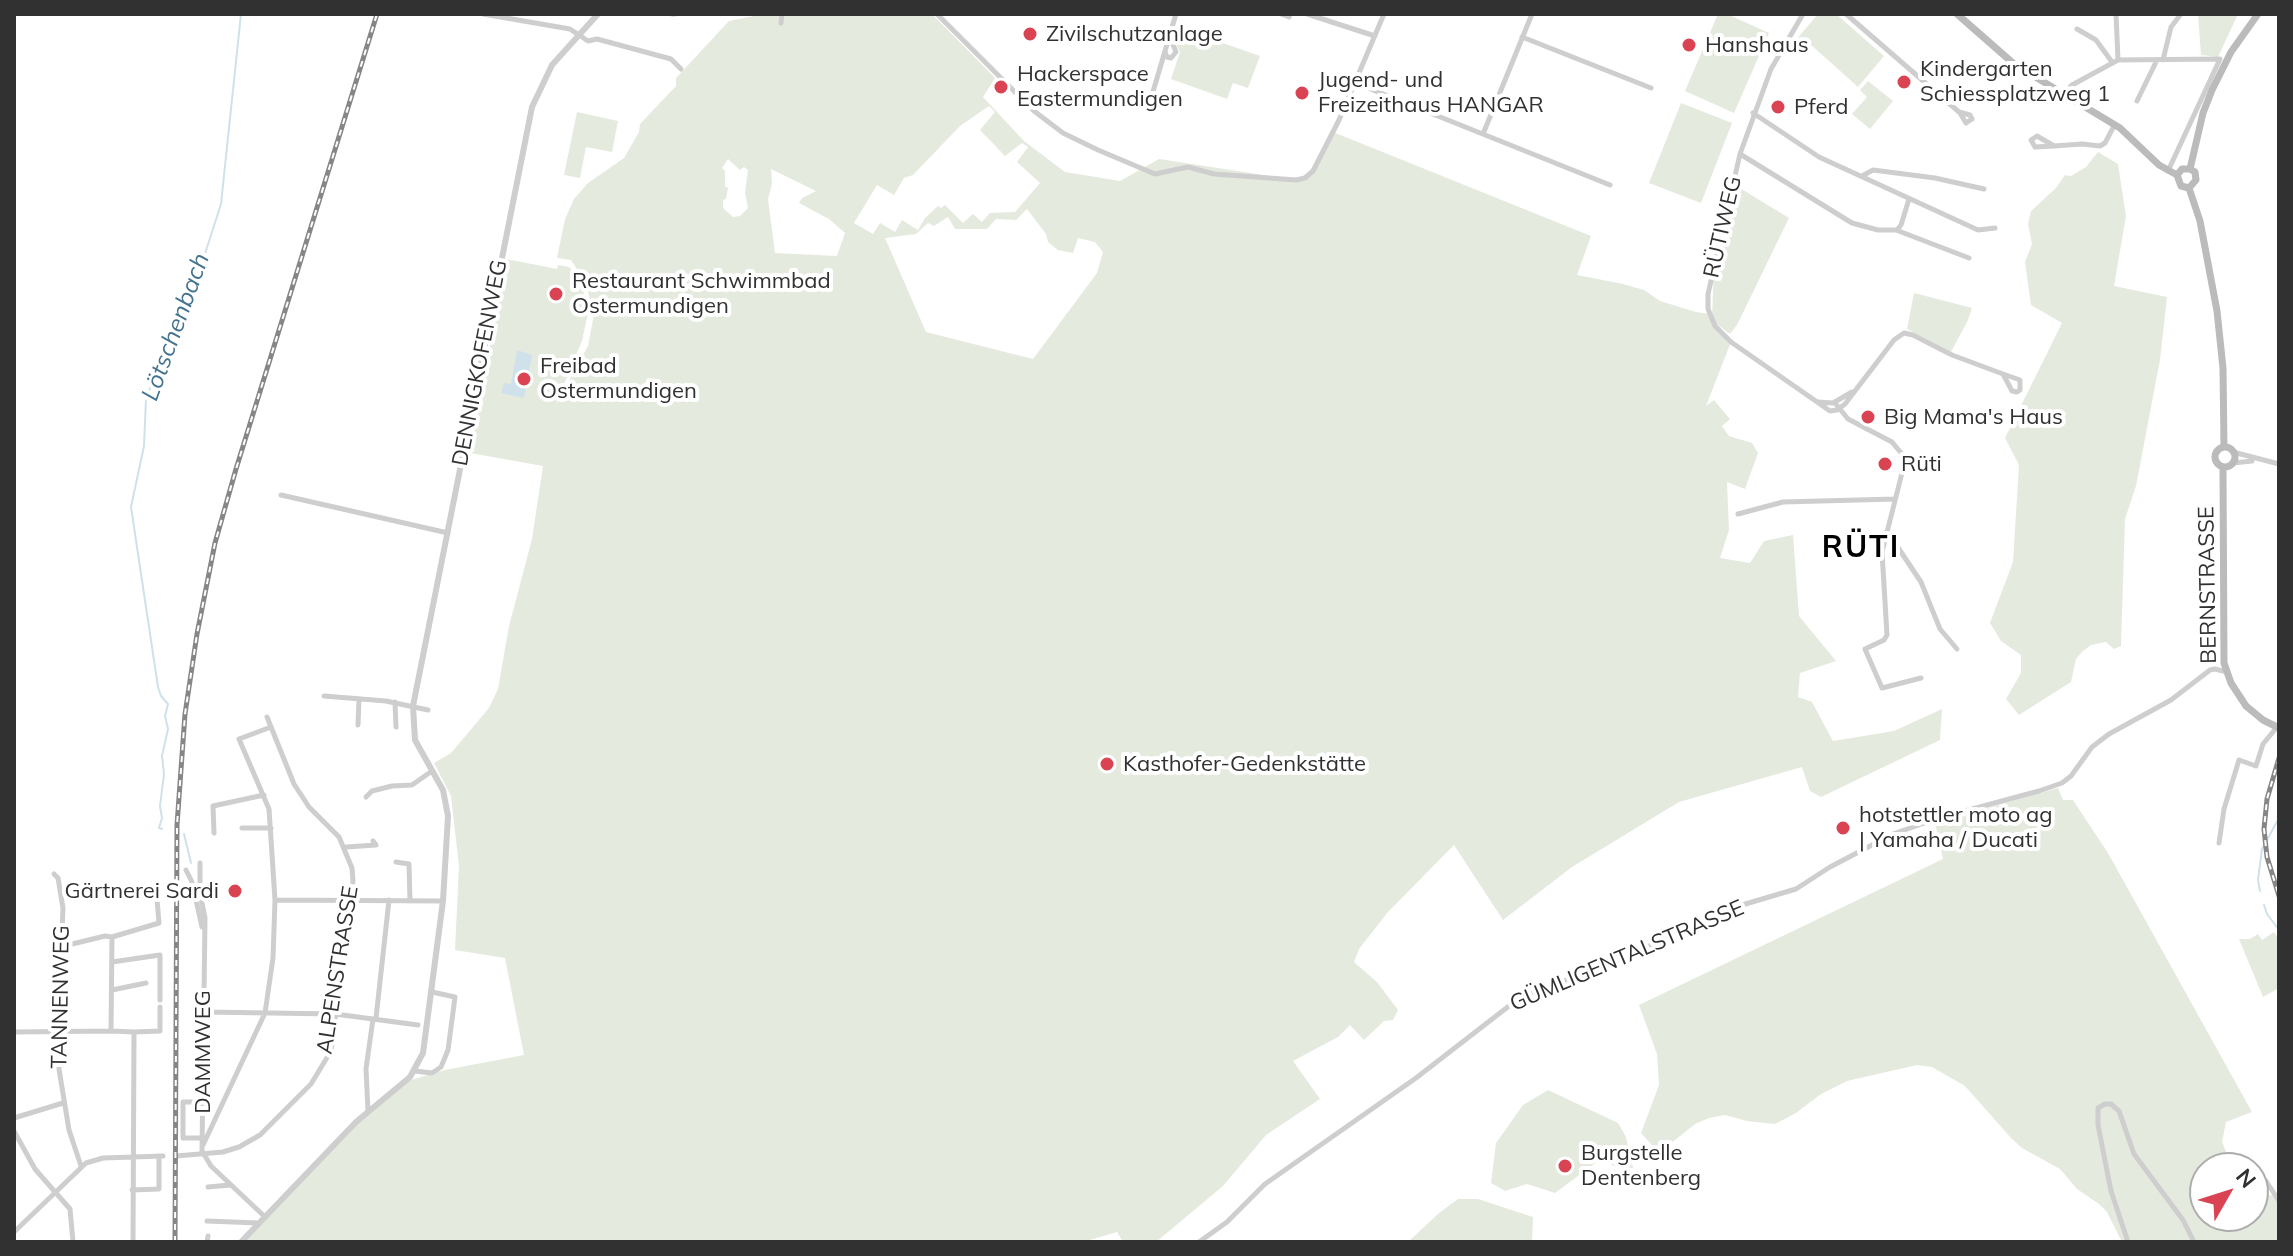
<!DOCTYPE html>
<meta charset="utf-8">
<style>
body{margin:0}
#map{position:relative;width:2293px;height:1256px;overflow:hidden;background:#fff;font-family:Mulish,sans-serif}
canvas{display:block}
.frame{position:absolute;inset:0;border:16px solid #313131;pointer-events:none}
.north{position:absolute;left:2189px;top:1152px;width:80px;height:80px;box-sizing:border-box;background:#fff;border:2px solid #adadad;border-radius:50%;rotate:51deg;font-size:22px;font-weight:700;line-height:32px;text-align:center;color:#313131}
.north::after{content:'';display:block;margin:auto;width:28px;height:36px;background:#d94352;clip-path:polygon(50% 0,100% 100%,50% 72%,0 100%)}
</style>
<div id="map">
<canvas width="2293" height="1256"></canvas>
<div class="frame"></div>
<div class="north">N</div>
</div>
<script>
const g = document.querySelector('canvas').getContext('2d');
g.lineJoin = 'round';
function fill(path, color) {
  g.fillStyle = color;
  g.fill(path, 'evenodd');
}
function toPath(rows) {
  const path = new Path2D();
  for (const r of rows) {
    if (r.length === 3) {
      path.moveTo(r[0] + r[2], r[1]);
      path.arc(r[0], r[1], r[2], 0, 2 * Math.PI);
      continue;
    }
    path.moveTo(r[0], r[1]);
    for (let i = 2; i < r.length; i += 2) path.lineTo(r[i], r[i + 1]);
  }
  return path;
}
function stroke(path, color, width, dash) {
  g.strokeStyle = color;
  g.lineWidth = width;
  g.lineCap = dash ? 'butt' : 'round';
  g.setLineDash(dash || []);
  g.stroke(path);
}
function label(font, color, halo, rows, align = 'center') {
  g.font = font + ' Mulish,sans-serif';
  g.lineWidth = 8;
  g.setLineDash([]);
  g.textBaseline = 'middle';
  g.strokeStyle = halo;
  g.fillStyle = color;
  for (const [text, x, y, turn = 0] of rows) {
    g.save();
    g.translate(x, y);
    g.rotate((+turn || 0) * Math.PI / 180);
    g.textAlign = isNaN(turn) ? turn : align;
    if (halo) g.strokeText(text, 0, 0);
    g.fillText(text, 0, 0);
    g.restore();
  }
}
const green = toPath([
 [764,14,932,14,995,78,983,97,1024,141,1065,172,1120,181,1159,159,1296,180,1311,174,1333,132,1591,236,1577,275,1623,284,1644,290,1660,301,1696,312,1710,314,1712,318,1714,267,1735,185,1789,218,1737,325,1730,334,1714,322,1731,342,1706,406,1714,400,1730,419,1722,426,1729,436,1752,443,1758,453,1745,489,1727,482,1729,530,1720,558,1750,563,1764,541,1793,535,1799,616,1836,661,1800,673,1798,697,1812,702,1833,741,1894,731,1942,709,1940,740,1821,797,1810,791,1802,767,1679,802,1572,867,1503,920,1454,845,1388,912,1359,949,1354,962,1377,982,1398,1010,1393,1020,1384,1021,1364,1040,1350,1025,1338,1037,1293,1061,1320,1099,1266,1135,1223,1186,1156,1242,1123,1242,1117,1232,1083,1242,242,1242,356,1122,404,1082,445,1070,524,1055,505,958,455,950,459,866,451,796,434,763,451,753,489,708,498,689,509,626,532,539,543,466,470,453,506,259,557,269,558,265,569,267,581,280,588,313,582,341,555,406,588,346,594,314,585,281,571,260,557,258,565,219,574,199,588,183,624,158,639,132,640,124,676,86,676,78,729,21],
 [989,106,995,112,980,130,1005,156,1022,143,1028,147,1017,162,1040,183,1015,212,990,213,982,222,973,214,963,223,945,205,941,208,938,206,925,218,918,230,902,220,895,232,880,223,873,234,854,223,877,185,894,195,904,178,913,175,960,126],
 [728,159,740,170,744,167,748,170,745,193,748,208,740,216,733,217,723,208,723,200,726,199,728,188,725,186,725,171,722,168],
 [771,169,816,191,802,198,799,203,829,219,845,233,837,256,775,253,768,199,772,184],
 [1027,209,1046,234,1048,242,1058,250,1073,253,1078,238,1095,242,1103,252,1097,273,1033,359,926,332,885,238,916,234,928,223,934,226,948,217,955,229,987,229,996,219,1016,220],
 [1718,14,1727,14,1769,33,1734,113,1685,91],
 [1818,14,1836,14,1884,56,1858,87,1810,44,1805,47,1796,40],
 [2198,14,2238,14,2218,57,2201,55],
 [1174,26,1260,56,1248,88,1233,83,1227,99,1171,79,1180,52,1174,40],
 [1868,81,1893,101,1870,129,1852,114,1867,97,1860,90],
 [1681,103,1732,123,1701,203,1649,183],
 [577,112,618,121,612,152,586,147,580,178,564,175],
 [2098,152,2118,164,2126,216,2114,286,2167,297,2160,360,2136,486,2125,519,2121,646,2114,649,2106,642,2091,645,2083,651,2076,659,2071,682,2019,715,2006,699,2021,673,2021,655,2001,641,1990,623,2013,562,2019,465,2005,438,2062,323,2031,305,2025,262,2032,244,2028,224,2031,211,2056,188,2065,175,2071,176,2086,167],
 [1914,293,1972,308,1968,320,1951,352,1907,329],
 [2058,788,2063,800,2073,800,2108,853,2252,1112,2226,1122,2222,1142,2227,1154,2234,1152,2241,1168,2205,1168,2205,1216,2253,1216,2253,1200,2275,1194,2279,1201,2279,1242,2122,1242,2107,1212,2099,1204,2077,1189,2060,1169,2022,1148,2011,1138,1965,1086,1932,1067,1917,1065,1847,1081,1821,1094,1796,1113,1775,1124,1747,1121,1725,1115,1709,1118,1695,1124,1659,1153,1641,1133,1659,1085,1657,1054,1639,1005,1943,859,1935,823],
 [2274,932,2279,940,2279,988,2263,997,2239,939,2250,939,2258,934,2262,940],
 [1548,1090,1618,1123,1626,1137,1633,1168,1616,1167,1601,1159,1555,1193,1527,1184,1505,1191,1491,1183,1496,1143,1523,1105],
 [1458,1199,1478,1199,1533,1217,1532,1242,1408,1242,1439,1213]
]);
const water = toPath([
 [517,350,532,355,524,398,501,393,504,383,511,384]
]);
const stream = toPath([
 [162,829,159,828,162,818,160,806,164,774,162,756,168,729,165,716,168,704,161,696,158,687,131,507,144,446,146,398,202,263,221,204,241,14],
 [184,834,191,863],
 [2260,891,2258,880,2262,849,2279,818],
 [2264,905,2267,914,2279,930]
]);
const minor = toPath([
 [483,14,570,29,588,41,597,39,671,59,681,69],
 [672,14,675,14],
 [937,14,1034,111,1063,133,1098,150,1155,174,1188,167,1214,174,1296,180,1305,178,1313,171,1339,120,1384,14],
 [1281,14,1289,17,1290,14],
 [1307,14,1375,36],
 [1803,14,1771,69,1740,154,1708,294,1708,309,1715,326,1731,342,1830,411,1837,410,1845,404,1894,340,1904,333,1913,335,1952,355,2003,374,2012,391,2017,392,2020,390,2020,380,2003,374],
 [1846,14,1959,112,1970,115,1972,119],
 [2116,14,2118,60],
 [781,23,782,14],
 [2077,29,2096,40,2112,62],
 [1522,37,1651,88],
 [1165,52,1167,57,1171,58,1176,52,1170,37],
 [2163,60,2171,27,2181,14],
 [1363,86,1610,185],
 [2064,94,2072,85,2118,60,2220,59,2168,171],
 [1152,95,1176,14],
 [2137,101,2157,60],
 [1753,113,1819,157,1978,230,1995,228],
 [1960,113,1966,123,1972,119],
 [1483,134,1532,14],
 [2054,146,2035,147,2031,140,2037,136,2054,146,2082,144,2100,146,2105,143,2115,124],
 [1740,154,1852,223,1878,230,1896,230,1969,258],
 [1862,176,1873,170,1935,178,1984,189],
 [1897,230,1901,225,1909,199],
 [1818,402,1833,403,1852,392],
 [1835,403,1848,419,1892,442,1902,454,1903,469,1882,552,1887,635,1884,640,1865,649,1882,688,1921,678],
 [2233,452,2279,464],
 [2233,463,2252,461],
 [281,495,448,533],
 [1738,514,1783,502,1895,499],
 [1887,531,1921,582,1940,629,1957,649],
 [324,696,386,701,428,710],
 [395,702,396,727],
 [358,725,359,699],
 [366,797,372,791,392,786,412,785,432,771],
 [242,828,271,828],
 [214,833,213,806,264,795],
 [2219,843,2224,809,2239,760,2256,766,2263,744,2277,727],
 [346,847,376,845,373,841],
 [396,862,409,864,410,901],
 [200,863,200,893,205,918,202,1151,211,1166,264,1216],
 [186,870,192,882,202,927],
 [54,874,58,878,63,908,57,1057,69,1130,81,1166],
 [275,900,443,901],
 [112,937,111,1031,134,1032,133,1242],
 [60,947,105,936,112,937,159,923,157,899],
 [112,962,160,955,160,1000],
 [112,990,146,983],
 [204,1012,335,1014,418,1025],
 [376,1018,389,900],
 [14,1032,111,1031],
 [134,1032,160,1031,160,1007],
 [415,1071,432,1073,441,1067,448,1050,455,997,432,992],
 [368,1111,366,1069,373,1019],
 [14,1118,63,1103],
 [14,1131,35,1169,70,1209,73,1242],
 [202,1138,183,1138,183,1102,203,1102],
 [203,1145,265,1013,273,958,275,900,269,809,239,739,271,727],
 [176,1156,223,1152,239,1147,260,1135,311,1084,331,1051,353,881,352,868,339,837,309,807,294,784,267,717],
 [2253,1171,2266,1181,2279,1201],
 [208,1187,230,1185],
 [132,1190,159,1189,159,1156],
 [207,1221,258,1223],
 [14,1232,86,1163,103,1158,163,1156],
 [207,1242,208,1236],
 [1199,1242,1227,1222,1265,1184,1416,1078,1518,999,1610,963,1672,936,1715,913,1796,889,1830,867,1893,834,1939,818,2039,791,2062,783,2071,776,2092,747,2109,734,2171,700,2210,670,2215,669,2227,672],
 [2128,1242,2111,1191,2098,1125,2098,1108,2105,1104,2111,1104,2119,1111,2134,1154,2183,1220,2194,1242]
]);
const tertiary = toPath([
 [241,1242,356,1122,410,1077,423,1053,443,901,448,816,443,790,415,740,413,706,532,107,552,65,598,14]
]);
const secondary = toPath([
 [1957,14,2014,64,2120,128,2159,165,2177,175,2181,186,2189,188,2196,180,2195,172,2190,169,2182,169,2177,175],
 [2190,169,2203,113,2212,90,2231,52,2258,14],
 [2189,188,2200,221,2217,311,2223,368,2224,447],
 [2225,457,10],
 [2223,467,2224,663,2231,683,2246,706,2263,720,2279,728]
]);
const rail = toPath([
 [2279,758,2267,799,2264,829,2267,857,2279,896],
 [175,1242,177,825,185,714,197,634,215,543,236,469,377,14]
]);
const markers = [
 [1030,34,8,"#d94352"],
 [1689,45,8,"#d94352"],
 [1904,82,8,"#d94352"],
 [1001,87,8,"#d94352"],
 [1302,93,8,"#d94352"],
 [1778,107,8,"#d94352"],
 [556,294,8,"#d94352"],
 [524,379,8,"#d94352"],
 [1868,417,8,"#d94352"],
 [1885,464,8,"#d94352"],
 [1107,764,8,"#d94352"],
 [1843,828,8,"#d94352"],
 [235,891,8,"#d94352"],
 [1565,1166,8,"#d94352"]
];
const poiNames = [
 ["Zivilschutzanlage",1046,34],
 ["Hanshaus",1705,45],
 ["Kindergarten",1920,69],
 ["Schiessplatzweg 1",1920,94],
 ["Hackerspace",1017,74],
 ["Eastermundigen",1017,99],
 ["Jugend- und",1318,80],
 ["Freizeithaus HANGAR",1318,105],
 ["Pferd",1794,107],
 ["Restaurant Schwimmbad",572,281],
 ["Ostermundigen",572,306],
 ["Freibad",540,366],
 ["Ostermundigen",540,391],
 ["Big Mama's Haus",1884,417],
 ["Rüti",1901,464],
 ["Kasthofer-Gedenkstätte",1123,764],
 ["hotstettler moto ag",1859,815],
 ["| Yamaha / Ducati",1859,840],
 ["Gärtnerei Sardi",219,891,"right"],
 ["Burgstelle",1581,1153],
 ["Dentenberg",1581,1178]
];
const streetNames = [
 ["RÜTIWEG",1723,227,-77],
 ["DENNIGKOFENWEG",480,363,-79],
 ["BERNSTRASSE",2208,585,-91],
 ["GÜMLIGENTALSTRASSE",1627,956,-23],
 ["ALPENSTRASSE",338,970,-81],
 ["TANNENWEG",61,997,-89],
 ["DAMMWEG",203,1052,-90]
];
const waterNames = [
 ["Lötschenbach",176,327,-70]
];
const districtNames = [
 ["RÜTI",1861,548]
];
fill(green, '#e5eade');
fill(water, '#cfe1eb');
stroke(stream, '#cfe1eb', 2);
stroke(minor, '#cecece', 5);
stroke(tertiary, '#cecece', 6);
stroke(secondary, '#bbb', 7);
stroke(rail, '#868686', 5);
stroke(rail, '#fff', 2, [6]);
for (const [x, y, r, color] of markers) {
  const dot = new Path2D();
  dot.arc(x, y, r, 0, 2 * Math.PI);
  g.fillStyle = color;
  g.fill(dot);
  stroke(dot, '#fff', 3);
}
label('22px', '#313131', '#fff', poiNames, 'left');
label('22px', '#313131', '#fff', streetNames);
label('italic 24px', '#44748f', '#fff', waterNames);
g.letterSpacing = '2px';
label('bold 30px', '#000', '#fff', districtNames);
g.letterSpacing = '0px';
</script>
